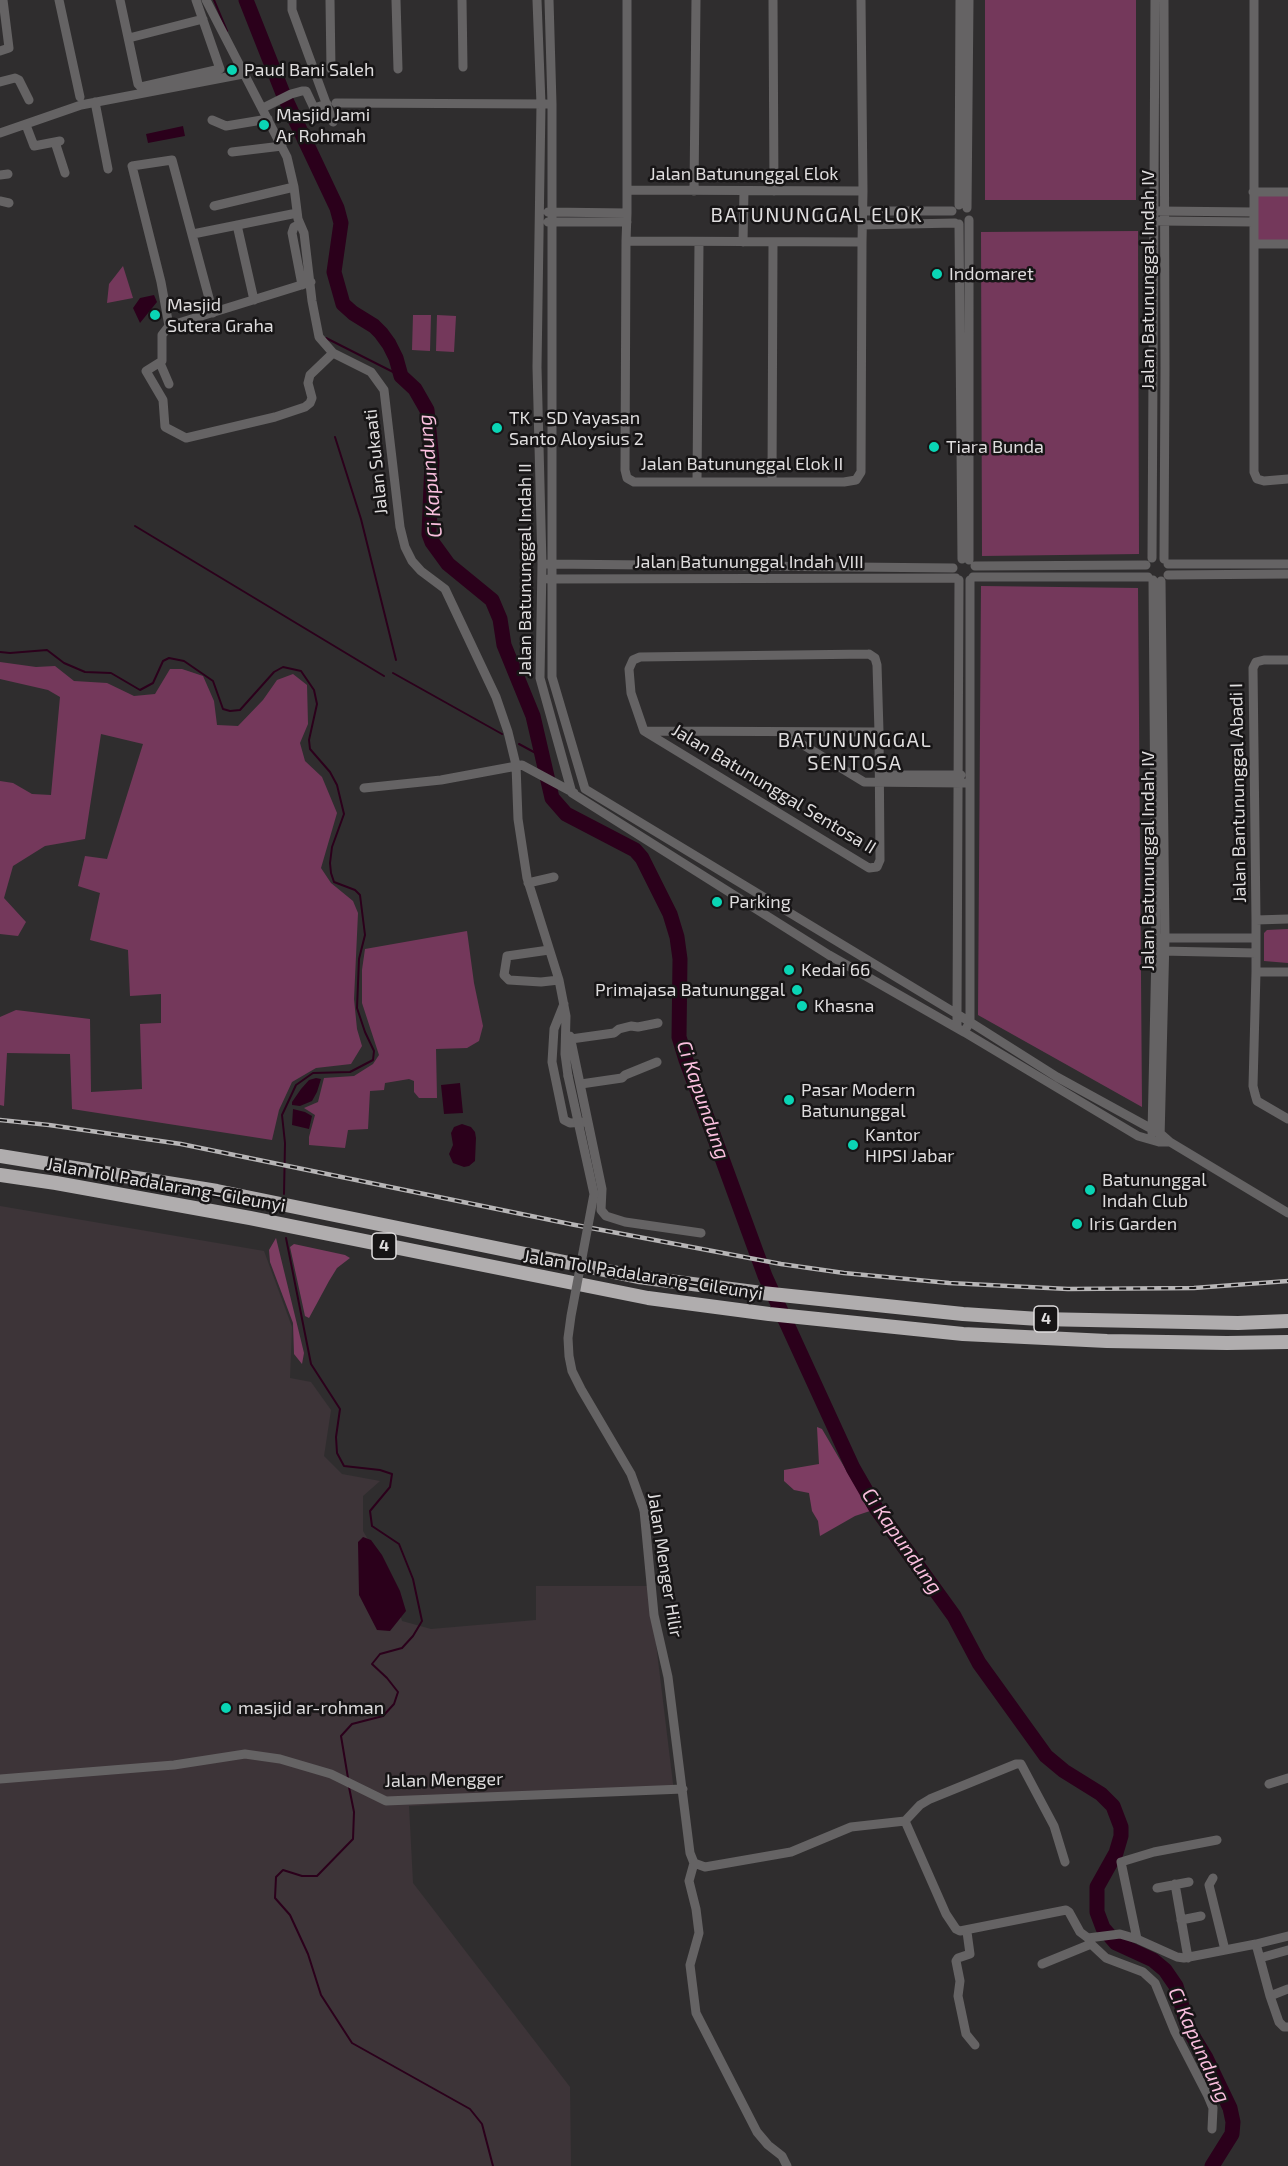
<!DOCTYPE html>
<meta charset="utf-8">
<style>
body{margin:0}
canvas{display:block;background:#2f2d2e}
</style>
<canvas width="1288" height="2166"></canvas>
<script>
const g = document.querySelector('canvas').getContext('2d');
g.lineJoin = 'round';
function fill(path, color) {
  g.fillStyle = color;
  g.fill(path, 'evenodd');
}
function toPath(rows) {
  const path = new Path2D();
  for (const r of rows) {
    path.moveTo(r[0], r[1]);
    for (let i = 2; i < r.length; i += 2) path.lineTo(r[i], r[i + 1]);
  }
  return path;
}
function stroke(path, color, width, dash) {
  g.strokeStyle = color;
  g.lineWidth = width;
  g.lineCap = dash ? 'butt' : 'round';
  g.setLineDash(dash || []);
  g.stroke(path);
}
function label(font, color, halo, rows, align = 'center') {
  g.font = font + ' "Exo 2",sans-serif';
  g.lineWidth = 5;
  g.setLineDash([]);
  g.textBaseline = 'middle';
  g.strokeStyle = halo;
  g.fillStyle = color;
  for (const [text, x, y, turn = 0] of rows) {
    g.save();
    g.translate(x, y);
    g.rotate((+turn || 0) * Math.PI / 180);
    g.textAlign = isNaN(turn) ? turn : align;
    if (halo) g.strokeText(text, 0, 0);
    g.fillText(text, 0, 0);
    g.restore();
  }
}
const built = toPath([
 [0,1206,264,1251,292,1327,290,1378,311,1382,331,1410,324,1456,342,1474,380,1481,363,1496,363,1531,388,1573,402,1621,431,1629,536,1620,536,1586,649,1586,674,1792,409,1806,413,1883,570,2087,571,2166,0,2166]
]);
const green = toPath([
 [985,0,1136,0,1136,200,985,200],
 [1255,193,1288,193,1288,243,1255,243],
 [1138,231,1139,554,982,556,981,232],
 [123,266,133,298,107,303,109,284],
 [413,315,431,315,430,351,412,350],
 [437,315,456,316,454,352,436,351],
 [981,586,1138,588,1142,1107,978,1015],
 [0,662,36,667,55,666,74,681,107,683,134,696,155,694,170,669,182,669,203,676,214,701,217,725,238,726,263,700,277,680,293,674,307,685,308,724,300,743,305,761,322,777,337,813,321,868,331,883,353,901,358,913,354,999,357,1029,362,1046,351,1064,316,1068,292,1082,279,1110,272,1140,72,1109,70,1054,7,1053,4,1106,0,1105,0,1017,16,1010,90,1019,91,1092,142,1089,140,1024,161,1023,161,994,130,996,128,950,90,940,100,893,78,886,85,856,107,859,143,744,101,734,85,839,45,846,13,866,4,898,26,922,18,936,0,934,0,781,13,783,32,794,51,795,60,697,48,690,0,679],
 [1288,929,1288,963,1264,961,1264,933,1267,930],
 [467,931,474,983,483,1026,479,1041,467,1048,436,1049,437,1098,419,1098,414,1092,414,1081,409,1079,385,1083,384,1090,370,1091,368,1129,348,1130,345,1148,309,1145,309,1137,315,1115,304,1108,318,1102,324,1078,354,1076,373,1064,379,1055,362,1003,362,970,365,949]
]);
const forest = toPath([
 [276,1238,304,1353,302,1364,294,1354,293,1323,270,1262,269,1250],
 [294,1244,345,1255,350,1258,337,1268,329,1281,309,1318,305,1316,290,1247],
 [817,1427,822,1429,870,1511,855,1516,820,1536,818,1521,812,1511,809,1493,794,1490,784,1481,784,1470,819,1464]
]);
const water = toPath([
 [183,126,185,136,148,143,146,134],
 [154,295,157,302,140,323,133,308,140,298],
 [316,1078,321,1079,317,1092,312,1101,300,1106,292,1105,292,1102,301,1089,309,1080],
 [460,1083,463,1113,444,1114,441,1085],
 [293,1109,305,1112,312,1116,309,1129,292,1125],
 [462,1124,471,1127,475,1132,476,1138,475,1161,469,1166,464,1167,453,1163,449,1154,453,1145,451,1133,454,1127],
 [363,1537,371,1540,382,1555,400,1591,406,1611,390,1631,377,1630,359,1595,358,1542]
]);
const stream = toPath([
 [214,0,227,31],
 [326,338,401,376],
 [335,437,361,519,396,660],
 [135,526,384,676],
 [0,652,10,653,47,650,64,663,85,672,111,673,140,690,153,683,163,661,169,658,184,661,213,681,223,709,230,711,240,710,274,672,283,667,301,671,314,690,317,704,309,740,310,749,330,772,337,785,344,814,332,847,330,863,331,873,334,882,355,890,360,895,365,935,359,959,357,1008,365,1032,374,1051,373,1060,350,1072,313,1073,296,1085,282,1115,285,1143,284,1194],
 [393,673,502,734],
 [519,744,543,757],
 [286,1238,311,1364,340,1409,336,1437,337,1453,344,1466,380,1470,392,1474,390,1487,370,1511,372,1526,399,1544,413,1579,422,1621,413,1636,402,1648,380,1654,372,1664,387,1678,398,1692,394,1704,383,1716,352,1724,341,1736,348,1778],
 [349,1787,354,1812,353,1839,317,1876,302,1876,283,1870,276,1877,275,1898,290,1915,308,1954,321,1995,352,2043,470,2109,482,2124,493,2166]
]);
const river = toPath([
 [246,0,284,96,337,208,341,223,334,272,343,304,353,313,374,326,381,333,389,344,396,358,401,376,415,389,427,410,432,461,429,534,432,542,448,564,492,600,500,619,504,645,533,716,552,798,566,814,635,850,642,858,670,914,677,937,680,959,679,1037,686,1060,765,1276,853,1468,876,1508,954,1616,979,1663,1046,1756,1064,1771,1101,1794,1113,1806,1121,1827,1121,1836,1116,1853,1097,1887,1097,1912,1103,1928,1116,1943,1153,1960,1165,1970,1176,1986,1189,2030,1206,2058,1230,2108,1233,2122,1232,2134,1212,2166]
]);
const minor = toPath([
 [59,0,80,97],
 [120,0,138,84,141,87,220,69,196,0],
 [206,0,287,157,294,187,298,219,304,233,312,301,319,337,333,353,371,372,384,390,400,527,405,547,412,561,421,571,445,589,496,697,508,732,516,765,518,819,527,878,559,980,566,1016,565,1054,568,1076],
 [292,0,292,10,333,122],
 [330,0,331,69],
 [396,0,398,69],
 [462,0,463,67],
 [537,0,541,104,537,367,542,564,540,678,572,793,829,955,964,1032,970,1022,957,1014,957,1027],
 [549,0,552,104,552,677,585,789,957,1014],
 [773,0,774,191],
 [861,0,863,191],
 [1254,0,1254,472,1257,479,1264,481,1288,479],
 [129,38,203,19],
 [0,51,9,48,3,0],
 [0,82,15,78,19,80,29,100],
 [95,102,108,169],
 [336,103,546,104],
 [263,108,291,94,302,91,306,91,314,108,327,104],
 [212,120,226,126,268,119],
 [26,125,34,146,60,141],
 [0,133,81,105,243,74],
 [55,142,65,173],
 [232,152,282,146],
 [0,175,8,174],
 [627,190,627,0],
 [694,191,696,0],
 [1253,192,1288,192],
 [0,201,9,203],
 [959,205,960,0],
 [214,206,294,187],
 [967,208,969,0],
 [863,211,952,211],
 [1159,211,1253,212],
 [548,212,627,213],
 [969,220,969,560],
 [1160,221,1254,222],
 [548,222,627,222],
 [300,224,294,227,292,233,302,285],
 [959,224,962,559],
 [237,225,254,300],
 [862,225,955,223],
 [193,234,297,213],
 [626,241,862,242,863,191,627,190,627,213,626,241,625,470,627,478,634,482,844,482,856,480,861,472,862,242],
 [743,242,744,191],
 [1254,244,1288,244],
 [169,326,161,282,132,166,172,160,213,313],
 [169,326,162,335,162,361,146,371,163,400,165,427,186,438,275,417,305,407,310,403,312,398,308,383,310,375,333,353],
 [169,326,311,282],
 [160,363,169,384],
 [697,482,699,242],
 [772,482,773,242],
 [1152,558,1155,0],
 [1164,559,1165,367,1164,0],
 [548,564,953,568],
 [1168,564,1288,564],
 [975,566,1146,565],
 [1168,575,1288,574],
 [973,577,1148,577],
 [548,579,956,578],
 [869,654,875,658,877,665,879,732,880,860,877,867,869,868,644,731,631,693,629,669,633,660,640,657,869,654],
 [647,731,879,732],
 [782,732,864,782,964,783],
 [880,775,961,775],
 [364,788,441,780,522,765,574,793],
 [528,883,554,877],
 [1288,919,1256,920,1256,972,1288,972],
 [1256,920,1253,668,1256,662,1264,660,1288,660],
 [1161,938,1256,938],
 [549,950,507,956,504,975,509,980,541,982,559,980],
 [1161,951,1256,953],
 [1256,972,1253,1086,1255,1094,1257,1101,1288,1119],
 [564,1004,554,1029,552,1062,564,1120,570,1123,586,1122],
 [957,1014,959,580],
 [964,1032,1138,1136,1159,1142,1170,1142,1161,1134,1057,1077,970,1022,970,580],
 [570,1036,602,1189,601,1210,606,1216,625,1222,701,1233],
 [571,1039,614,1033,619,1029,631,1026,638,1027,658,1023],
 [581,1084,622,1078,625,1075,657,1062],
 [1152,1133,1156,951,1153,580],
 [1160,1139,1165,938,1161,581],
 [1170,1142,1288,1213],
 [644,1510,654,1615,668,1677,690,1853,694,1863],
 [0,1779,174,1765,245,1754,280,1759,331,1774,386,1801,683,1789],
 [1269,1784,1288,1778],
 [905,1821,920,1805,930,1799,1016,1764,1021,1764,1054,1826,1065,1862],
 [694,1863,705,1867,791,1852,851,1827,905,1821,946,1914,956,1929,960,1931,1066,1910,1069,1912,1080,1932,1088,1938,1120,1934,1137,1939,1177,1957,1184,1958,1256,1944,1288,1936],
 [694,1863,689,1881,696,1909,699,1933,690,1965,696,2013,757,2132,768,2145,782,2156,787,2166],
 [1213,1878,1209,1885,1225,1950],
 [1175,1884,1188,1958],
 [1157,1888,1189,1882],
 [1181,1920,1201,1916],
 [967,1932,970,1954,958,1958,956,1961,960,1981,958,1996,966,2034,975,2045],
 [1088,1938,1091,1944,1106,1958,1143,1972,1155,1983,1175,2032,1208,2096,1213,2108,1212,2129],
 [1137,1939,1121,1862,1154,1852,1217,1840],
 [1256,1944,1270,1996,1279,2022,1284,2027,1288,2027],
 [1260,1958,1288,1950],
 [1042,1964,1091,1944],
 [1270,1996,1288,1989]
]);
const highway = toPath([
 [0,1156,217,1191,638,1277,762,1293,963,1314,1039,1319,1238,1323,1288,1321],
 [0,1175,56,1183,250,1218,648,1298,769,1314,963,1334,1107,1341,1227,1343,1288,1342]
]);
const rail = toPath([
 [0,1120,49,1125,181,1144,570,1224,781,1264,844,1273,949,1283,1068,1289,1194,1288,1288,1281]
]);
const minorBridge = toPath([
 [568,1076,594,1194,571,1316,568,1338,569,1356,572,1371,581,1389,631,1474,644,1510]
]);
const markers = [
 [232,70,6,"#0ad5b5"],
 [264,125,6,"#0ad5b5"],
 [937,274,6,"#0ad5b5"],
 [155,315,6,"#0ad5b5"],
 [497,428,6,"#0ad5b5"],
 [934,447,6,"#0ad5b5"],
 [717,902,6,"#0ad5b5"],
 [789,970,6,"#0ad5b5"],
 [797,990,6,"#0ad5b5"],
 [802,1006,6,"#0ad5b5"],
 [789,1100,6,"#0ad5b5"],
 [853,1145,6,"#0ad5b5"],
 [1090,1190,6,"#0ad5b5"],
 [1077,1224,6,"#0ad5b5"],
 [226,1708,6,"#0ad5b5"]
];
const shields = [
 [384,1246,24],
 [1046,1319,24]
];
const shieldNames = [
 ["4",384,1246],
 ["4",1046,1319]
];
const poiNames = [
 ["Paud Bani Saleh",244,70],
 ["Masjid Jami",276,115],
 ["Ar Rohmah",276,136],
 ["Indomaret",949,274],
 ["Masjid",167,305],
 ["Sutera Graha",167,326],
 ["TK - SD Yayasan",509,418],
 ["Santo Aloysius 2",509,439],
 ["Tiara Bunda",946,447],
 ["Parking",729,902],
 ["Kedai 66",801,970],
 ["Primajasa Batununggal",785,990,"right"],
 ["Khasna",814,1006],
 ["Pasar Modern",801,1090],
 ["Batununggal",801,1111],
 ["Kantor",865,1135],
 ["HIPSI Jabar",865,1156],
 ["Batununggal",1102,1180],
 ["Indah Club",1102,1201],
 ["Iris Garden",1089,1224],
 ["masjid ar-rohman",238,1708]
];
const streetNames = [
 ["Jalan Batununggal Elok",744,174],
 ["Jalan Batununggal Indah IV",1148,280,-90],
 ["Jalan Sukaati",376,462,-96],
 ["Jalan Batununggal Elok II",742,464],
 ["Jalan Batununggal Indah VIII",749,562],
 ["Jalan Batununggal Indah II",525,570,-90],
 ["Jalan Batununggal Sentosa II",774,789,31],
 ["Jalan Bantununggal Abadi I",1238,793,-91],
 ["Jalan Batununggal Indah IV",1148,861,-90],
 ["Jalan Tol Padalarang–Cileunyi",166,1185,10],
 ["Jalan Tol Padalarang–Cileunyi",643,1275,9],
 ["Jalan Menger Hilir",665,1565,81],
 ["Jalan Mengger",444,1780,-1]
];
const neighbourhoodNames = [
 ["BATUNUNGGAL ELOK",817,215],
 ["BATUNUNGGAL",855,740],
 ["SENTOSA",855,763]
];
const waterNames = [
 ["Ci Kapundung",430,476,-95],
 ["Ci Kapundung",703,1100,71],
 ["Ci Kapundung",902,1541,55],
 ["Ci Kapundung",1199,2045,66]
];
fill(built, '#3d3438');
fill(green, '#74385b');
fill(forest, '#7d3d62');
fill(water, '#2b001b');
stroke(stream, '#2b001b', 2);
stroke(river, '#2b001b', 15);
stroke(minor, '#656364', 9);
stroke(highway, '#b0adae', 14);
stroke(rail, '#b7b5b6', 4.5);
stroke(rail, '#171516', 2, [7]);
stroke(minorBridge, '#656364', 9);
for (const [x, y, r, color] of markers) {
  const dot = new Path2D();
  dot.arc(x, y, r, 0, 2 * Math.PI);
  g.fillStyle = color;
  g.fill(dot);
  stroke(dot, '#171516', 2);
}
for (const [x, y, w] of shields) {
  const box = new Path2D();
  box.roundRect(x - w / 2, y - 13, w, 26, 4.5);
  g.fillStyle = '#171516';
  g.fill(box);
  stroke(box, '#dfddde', 1.5);
}
label('bold 16px', '#dfddde', null, shieldNames);
label('18px', '#dfddde', '#171516', poiNames, 'left');
label('18px', '#dfddde', '#171516', streetNames);
g.letterSpacing = '1.5px';
label('20px', '#dfddde', '#171516', neighbourhoodNames);
g.letterSpacing = '0px';
label('italic 20px', '#fabfde', '#171516', waterNames);
</script>
